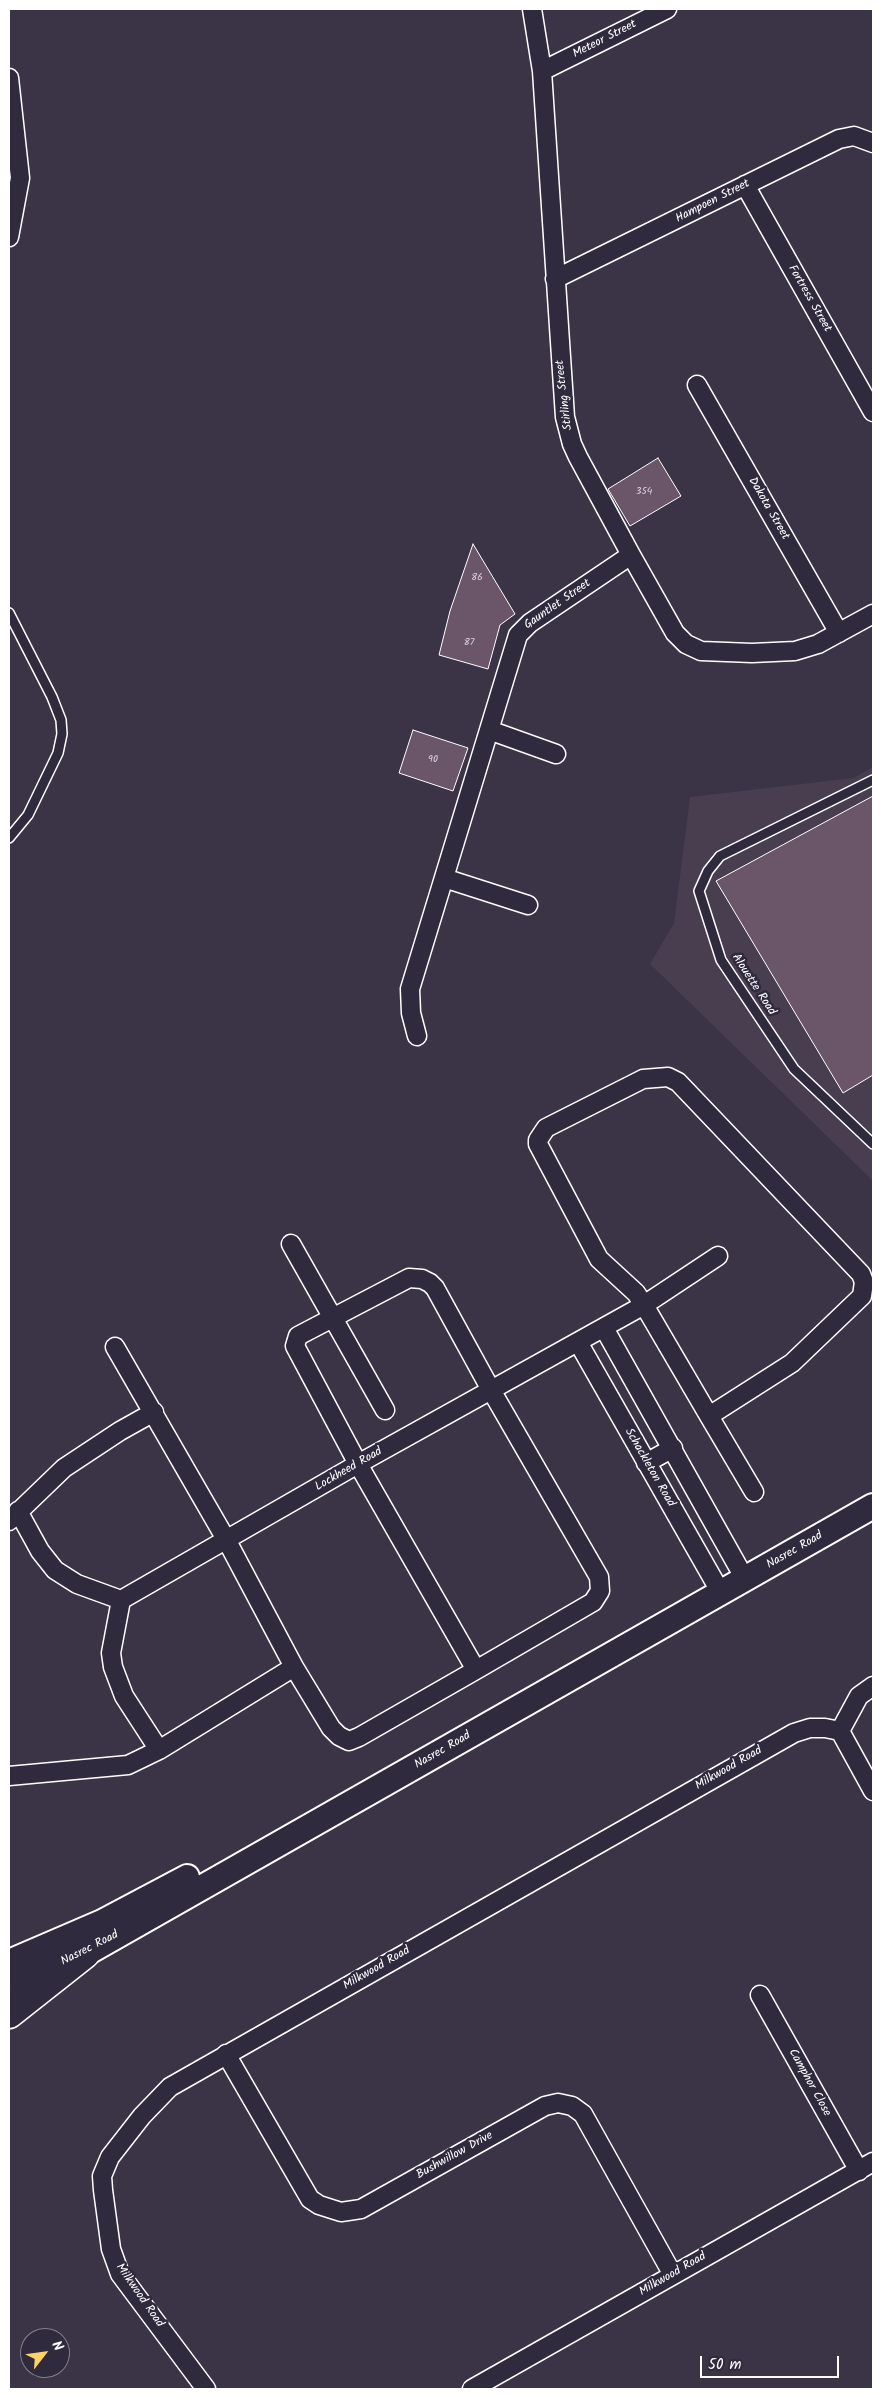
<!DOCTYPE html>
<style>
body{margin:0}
#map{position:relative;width:882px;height:2398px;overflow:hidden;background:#3b3346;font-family:Kalam,sans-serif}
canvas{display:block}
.frame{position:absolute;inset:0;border:10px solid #fff;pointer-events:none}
.north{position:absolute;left:20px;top:2328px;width:50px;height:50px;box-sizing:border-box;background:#2f2a3d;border:1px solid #827f8b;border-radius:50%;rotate:60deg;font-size:14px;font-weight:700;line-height:20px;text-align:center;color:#fff}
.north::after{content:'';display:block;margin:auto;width:18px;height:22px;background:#ffd166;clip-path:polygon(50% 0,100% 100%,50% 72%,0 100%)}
.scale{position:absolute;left:700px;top:2356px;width:139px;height:22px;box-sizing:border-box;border:2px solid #fff;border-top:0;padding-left:6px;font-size:15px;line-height:18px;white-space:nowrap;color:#fff;-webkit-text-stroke:4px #2f2a3d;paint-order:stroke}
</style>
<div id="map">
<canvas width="882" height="2398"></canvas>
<div class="frame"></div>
<div class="north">N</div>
<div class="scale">50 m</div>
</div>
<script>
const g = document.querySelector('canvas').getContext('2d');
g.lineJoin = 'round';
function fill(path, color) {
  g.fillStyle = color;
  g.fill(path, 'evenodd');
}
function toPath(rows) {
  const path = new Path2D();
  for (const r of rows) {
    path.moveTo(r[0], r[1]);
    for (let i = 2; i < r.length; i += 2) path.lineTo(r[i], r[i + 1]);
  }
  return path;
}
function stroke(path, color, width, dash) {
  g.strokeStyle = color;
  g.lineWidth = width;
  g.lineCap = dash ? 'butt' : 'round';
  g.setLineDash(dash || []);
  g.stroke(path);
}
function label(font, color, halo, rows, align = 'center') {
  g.font = font + ' Kalam,sans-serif';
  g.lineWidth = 5;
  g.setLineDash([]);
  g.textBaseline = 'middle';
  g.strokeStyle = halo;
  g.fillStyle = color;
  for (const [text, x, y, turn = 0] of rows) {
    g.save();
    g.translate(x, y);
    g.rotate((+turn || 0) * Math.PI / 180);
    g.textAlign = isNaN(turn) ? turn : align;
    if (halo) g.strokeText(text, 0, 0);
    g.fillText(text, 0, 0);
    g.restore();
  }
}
const built = toPath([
 [873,767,873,1181,650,964,674,923,690,797,853,778]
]);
const building = toPath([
 [658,458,681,496,630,526,608,489,658,458],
 [473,544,515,614,500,625,488,669,439,655,450,611,473,544],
 [413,730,468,748,453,791,399,773,413,730],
 [873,796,873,1075,843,1093,716,881,873,796]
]);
const service = toPath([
 [9,613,52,697,61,720,62,734,58,753,28,815,9,838],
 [873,780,720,856,708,871,699,891,721,960,794,1069,873,1144]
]);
const minor = toPath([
 [532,9,542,71,565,417,572,444,578,457,631,555,675,633,686,644,701,651,752,653,795,651,818,644,873,614],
 [542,71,667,9],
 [9,78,20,178,9,237],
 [745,185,873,412],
 [555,279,839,139,854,136,873,143],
 [697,385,839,633],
 [489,730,556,754],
 [444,878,528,905],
 [417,1036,411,1013,410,989,518,635,530,623,631,555],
 [291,1244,385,1410],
 [604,1328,745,1579],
 [578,1342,721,1593],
 [115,1347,227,1541,294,1667,331,1728,339,1736,349,1741,359,1737,476,1670,593,1602,600,1591,599,1577,491,1390,435,1288,430,1283,422,1279,409,1278,298,1336,295,1346,358,1464,476,1670],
 [709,1416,792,1363,862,1296,864,1282,861,1274,678,1082,668,1077,643,1079,546,1128,538,1140,538,1144,599,1259,636,1293,644,1305,709,1416,754,1492],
 [646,1463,673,1448],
 [18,1511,40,1551,55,1570,77,1584,121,1600],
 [9,1521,64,1468,120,1431,154,1412],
 [121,1600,358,1464,644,1305,718,1256],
 [121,1600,111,1653,113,1667,124,1696,159,1750],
 [840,1731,859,1696,873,1686],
 [9,1776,128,1765,159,1750,294,1667],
 [760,1995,859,2171],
 [226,2054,310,2199,319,2205,341,2212,361,2209,545,2106,558,2103,572,2106,583,2114,673,2275],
 [206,2389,120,2274,111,2249,103,2190,102,2176,110,2157,142,2116,170,2087,794,1733,810,1728,825,1728,840,1731,873,1791],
 [472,2389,873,2162]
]);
const secondary = toPath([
 [9,1962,102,1922,187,1877],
 [9,1986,85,1954,873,1506]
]);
const motorway = toPath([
 [9,2014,85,1954]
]);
const numberNames = [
 ["354",644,492],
 ["86",477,578],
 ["87",469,643],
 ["90",433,760]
];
const streetNames = [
 ["Meteor Street",605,40,-27],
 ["Hampoen Street",713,202,-27],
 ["Fortress Street",809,299,60],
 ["Stirling Street",565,395,-97],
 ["Dakota Street",768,509,60],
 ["Gauntlet Street",558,605,-35],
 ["Alouette Road",753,985,57],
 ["Schackleton Road",649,1468,60],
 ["Lockheed Road",349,1470,-30],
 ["Nasrec Road",795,1551,-30],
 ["Nasrec Road",443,1751,-30],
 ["Milkwood Road",729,1769,-30],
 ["Nasrec Road",90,1949,-27],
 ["Milkwood Road",377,1969,-30],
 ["Camphor Close",809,2083,61],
 ["Bushwillow Drive",455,2156,-29],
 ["Milkwood Road",673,2275,-30],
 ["Milkwood Road",139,2296,55]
];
fill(built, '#493d50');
fill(building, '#6b5569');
stroke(building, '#fff', 1);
stroke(service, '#fff', 12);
stroke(minor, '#fff', 21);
stroke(secondary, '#fff', 28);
stroke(motorway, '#fff', 31);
stroke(service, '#2f2a3d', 9);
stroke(minor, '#2f2a3d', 18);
stroke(secondary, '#2f2a3d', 24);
stroke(motorway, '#2f2a3d', 28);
label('10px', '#dad4da', null, numberNames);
label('12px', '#fff', '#2f2a3d', streetNames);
</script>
